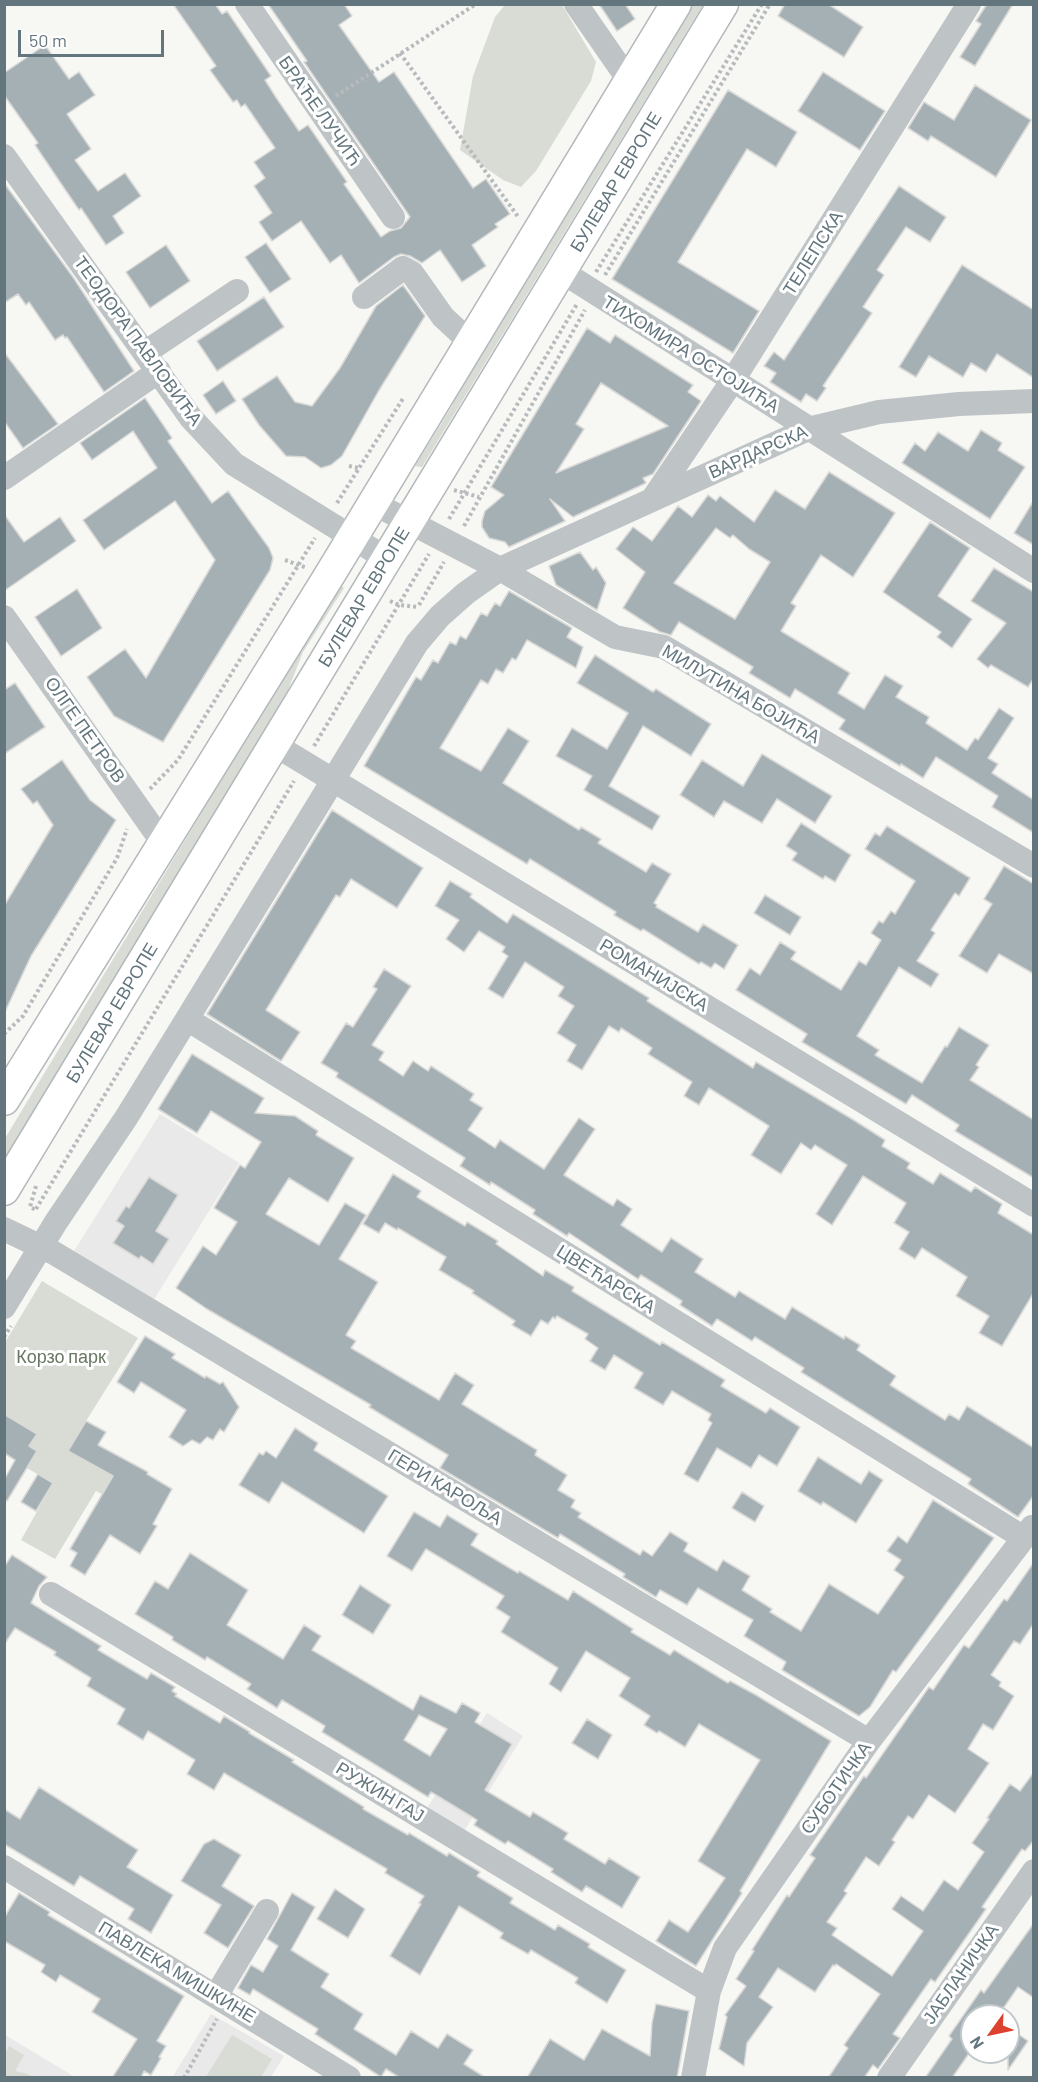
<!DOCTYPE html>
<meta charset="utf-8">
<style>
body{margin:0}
#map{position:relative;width:1038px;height:2082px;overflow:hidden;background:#f7f7f4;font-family:Barlow,sans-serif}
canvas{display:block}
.frame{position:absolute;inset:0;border:6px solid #63767e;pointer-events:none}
.north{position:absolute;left:960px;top:2004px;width:60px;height:60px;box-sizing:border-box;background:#fff;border:2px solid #c1c8cb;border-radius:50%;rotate:237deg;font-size:16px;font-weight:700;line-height:24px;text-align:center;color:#63767e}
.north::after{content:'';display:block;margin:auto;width:21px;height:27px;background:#dd422f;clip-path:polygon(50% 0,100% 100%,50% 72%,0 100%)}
.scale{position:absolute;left:18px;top:30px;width:146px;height:27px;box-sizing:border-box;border:3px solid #63767e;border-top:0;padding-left:8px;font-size:18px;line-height:21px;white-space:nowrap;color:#63767e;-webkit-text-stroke:4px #fff;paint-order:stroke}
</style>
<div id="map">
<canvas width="1038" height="2082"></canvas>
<div class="frame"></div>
<div class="north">N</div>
<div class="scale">50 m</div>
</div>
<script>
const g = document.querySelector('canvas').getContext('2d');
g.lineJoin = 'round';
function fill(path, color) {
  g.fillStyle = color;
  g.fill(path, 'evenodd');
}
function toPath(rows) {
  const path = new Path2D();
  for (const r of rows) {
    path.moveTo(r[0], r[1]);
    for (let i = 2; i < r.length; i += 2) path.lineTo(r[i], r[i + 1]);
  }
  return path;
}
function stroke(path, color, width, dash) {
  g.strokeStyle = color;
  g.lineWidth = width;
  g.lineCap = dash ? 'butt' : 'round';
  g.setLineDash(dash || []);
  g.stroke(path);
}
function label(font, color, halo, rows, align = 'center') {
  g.font = font + ' Barlow,sans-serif';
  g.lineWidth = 6;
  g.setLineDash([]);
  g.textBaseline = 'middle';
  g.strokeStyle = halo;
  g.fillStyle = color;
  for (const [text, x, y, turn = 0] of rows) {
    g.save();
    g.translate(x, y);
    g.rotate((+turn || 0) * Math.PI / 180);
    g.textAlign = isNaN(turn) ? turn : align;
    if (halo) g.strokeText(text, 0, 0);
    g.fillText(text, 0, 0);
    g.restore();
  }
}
const built = toPath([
 [160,1114,239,1163,153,1301,74,1251],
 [487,1713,523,1736,461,1836,424,1813],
 [211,2014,284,2056,271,2077,172,2078],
 [5,2035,75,2077,5,2077]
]);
const green = toPath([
 [505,5,562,5,596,62,591,81,536,171,521,187,503,180,460,150,473,76,495,17],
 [689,5,703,5,422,467,415,466,452,406,460,384],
 [339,585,344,588,303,652,288,690,5,1162,4,1140],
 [42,1281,138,1338,86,1421,98,1444,122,1459,137,1490,127,1508,96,1491,55,1559,21,1540,53,1483,27,1468,37,1451,29,1446,36,1433,5,1414,4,1344],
 [232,2035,272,2059,261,2077,206,2077],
 [9,2046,24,2055,15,2071,28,2074,31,2077,5,2077,5,2054]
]);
const building = toPath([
 [173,4,215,4,222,14,227,11,271,76,265,80,277,99,299,131,308,125,347,182,344,184,381,237,390,231,401,228,410,217,304,62,307,61,268,4,344,4,352,16,339,25,379,82,394,72,473,188,486,179,510,214,495,224,498,227,472,245,486,266,462,282,440,250,422,263,410,256,401,254,394,257,359,283,341,255,330,263,301,221,272,241,259,222,272,213,254,186,265,178,254,162,275,148,245,104,241,107,237,100,233,102,210,70,216,66,173,4],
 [599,4,625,4,635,19,617,31,599,4],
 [785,4,828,4,863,27,844,57,778,16,785,4],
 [987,4,1013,4,975,66,960,57,981,24,976,21,987,4],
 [45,45,69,79,79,72,95,95,67,114,91,149,75,160,98,191,125,173,141,196,113,216,124,233,106,245,81,208,79,210,62,185,35,145,38,143,4,95,4,73,45,45],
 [823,72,885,111,860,150,798,111,823,72],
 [975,85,1031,120,996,177,931,136,928,141,908,128,924,102,954,120,975,85],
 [728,90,797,132,776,167,747,149,678,262,759,311,733,353,612,279,728,90],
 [4,183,73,277,134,371,104,392,67,337,65,338,63,335,55,340,29,302,26,305,18,294,4,303,4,183],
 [899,186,946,217,930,242,906,227,877,270,884,275,863,307,872,313,823,386,826,388,817,401,806,394,801,402,770,382,776,373,764,366,774,352,784,360,899,186],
 [266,243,291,279,270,293,245,257,266,243],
 [166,245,190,281,150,308,126,272,166,245],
 [962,265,1034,310,1034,378,997,354,986,372,971,363,963,377,929,356,916,377,899,367,962,265],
 [403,285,425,316,378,392,342,456,331,465,321,468,305,457,286,456,259,425,242,399,277,376,295,402,312,406,340,368,376,306,403,285],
 [264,297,284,327,217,371,197,341,264,297],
 [587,328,610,343,615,335,693,385,688,392,701,401,653,474,643,478,646,483,573,517,550,499,565,521,509,547,505,542,489,538,482,527,482,521,485,511,504,495,491,487,587,328],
 [601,383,668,426,556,473,584,429,576,424,601,383],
 [4,352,58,424,23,448,4,421,4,352],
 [223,381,236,401,216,414,203,395,223,381],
 [145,398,172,438,168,441,212,503,228,491,269,548,273,558,270,570,163,742,114,716,87,677,125,649,146,678,215,560,175,501,104,550,83,520,157,468,133,431,92,460,80,443,145,398],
 [981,430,1002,443,998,450,1025,467,990,519,902,463,915,443,925,451,938,432,968,451,981,430],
 [829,472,895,513,853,577,821,555,791,603,796,606,781,631,850,673,838,693,864,709,885,675,903,686,896,697,929,717,926,723,967,750,975,738,978,740,999,708,1014,718,988,758,998,764,992,773,1034,800,1034,833,992,807,998,796,936,757,923,778,901,764,900,766,839,729,845,720,795,689,790,698,749,673,753,667,679,622,671,635,660,632,623,608,645,572,616,549,633,527,652,541,678,506,692,517,708,495,716,501,720,496,754,522,775,490,805,509,829,472],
 [716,528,730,538,733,535,749,549,770,562,735,619,674,583,716,528],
 [1034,500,1034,545,1014,533,1034,500],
 [4,514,24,542,60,517,76,541,4,591,4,514],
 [930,522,970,548,938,596,972,619,952,648,937,637,941,632,883,592,930,522],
 [580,552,593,570,596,567,606,583,597,610,556,585,549,566,580,552],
 [994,568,1034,592,1034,678,1028,687,991,665,988,668,977,659,1006,623,971,601,994,568],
 [77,589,102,628,61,656,35,617,77,589],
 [509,591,572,628,567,637,583,647,576,668,527,640,516,660,512,658,503,673,496,669,488,684,481,680,440,748,481,771,508,728,529,741,503,783,579,830,581,827,601,839,598,843,646,872,652,863,671,874,654,903,657,905,656,907,698,932,703,924,738,945,724,969,715,963,711,968,701,962,699,964,643,929,641,931,614,915,616,912,530,859,527,864,364,766,416,677,421,680,433,660,438,663,450,642,456,645,460,636,466,639,481,613,487,616,495,603,500,606,509,591],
 [595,655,653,692,656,689,711,724,691,756,643,726,609,786,660,816,652,830,584,790,592,776,556,756,572,728,607,749,628,713,577,683,595,655],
 [15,683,45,727,4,754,4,690,15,683],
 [762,754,832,796,815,823,777,799,762,823,724,801,714,817,680,795,702,760,743,786,762,754],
 [62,760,90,800,116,820,31,956,4,1014,4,906,53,825,37,801,33,804,21,789,62,760],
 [332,810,423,868,397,908,351,879,340,897,336,895,266,1010,300,1032,281,1061,207,1014,332,810],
 [801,823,851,855,835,882,825,876,823,879,792,860,797,853,786,846,801,823],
 [887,826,970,878,959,896,955,893,931,930,935,933,917,961,939,974,931,987,899,967,857,1036,879,1050,875,1055,922,1083,945,1046,947,1047,959,1027,989,1045,976,1065,979,1067,970,1080,1034,1120,1034,1178,955,1131,959,1125,912,1095,906,1104,802,1042,807,1034,736,990,750,968,760,975,780,942,796,952,791,959,841,990,859,961,866,965,881,940,871,933,879,921,883,923,891,911,895,914,915,881,865,849,875,833,880,836,887,826],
 [1004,866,1034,884,1034,974,999,954,987,973,959,956,992,904,984,899,1004,866],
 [450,881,472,894,470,897,507,923,513,914,649,998,647,1001,753,1068,756,1062,852,1119,885,1140,882,1146,910,1163,907,1168,933,1184,940,1173,971,1192,975,1187,1002,1204,998,1213,1034,1235,1034,1292,1002,1346,979,1333,989,1316,956,1296,967,1277,922,1248,915,1259,899,1249,909,1232,894,1223,906,1203,863,1176,832,1225,816,1214,847,1165,815,1145,811,1150,801,1143,781,1174,751,1155,769,1126,709,1088,699,1105,684,1096,692,1082,648,1054,652,1048,621,1028,619,1032,609,1026,582,1070,567,1061,576,1045,557,1033,574,1006,558,996,564,987,525,962,503,998,488,989,508,956,502,952,505,947,479,931,464,952,446,939,459,920,435,906,450,881],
 [765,895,801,917,790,935,754,913,765,895],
 [384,969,411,986,372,1045,384,1052,379,1060,403,1076,413,1061,428,1071,431,1066,474,1094,470,1100,483,1108,468,1130,495,1148,500,1140,544,1169,579,1118,595,1129,564,1175,613,1206,617,1199,632,1209,621,1225,662,1252,671,1238,703,1259,695,1272,735,1297,739,1291,785,1319,792,1307,844,1339,845,1336,860,1345,857,1350,896,1376,890,1385,945,1420,949,1414,959,1420,967,1406,1034,1448,1034,1495,1018,1517,968,1484,971,1479,801,1372,804,1368,755,1337,752,1341,717,1319,712,1326,680,1305,682,1301,641,1275,638,1279,569,1233,567,1236,533,1214,535,1210,491,1182,490,1185,460,1166,465,1158,336,1077,338,1073,321,1063,346,1023,353,1027,377,989,373,987,384,969],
 [192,1054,264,1098,255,1113,295,1116,318,1131,316,1135,354,1158,328,1202,289,1178,266,1214,319,1245,345,1203,366,1215,339,1259,378,1282,346,1335,356,1341,351,1348,439,1400,455,1373,474,1385,462,1404,537,1450,535,1455,567,1475,558,1490,575,1500,571,1507,581,1513,578,1517,640,1555,643,1550,652,1556,670,1532,688,1543,684,1551,717,1571,723,1560,750,1576,742,1590,772,1609,770,1612,801,1631,829,1584,878,1614,904,1577,894,1570,901,1560,887,1551,898,1536,907,1543,933,1500,994,1538,896,1672,893,1670,870,1707,859,1716,782,1670,786,1662,744,1636,753,1620,698,1588,687,1605,660,1590,656,1597,623,1577,625,1574,560,1534,558,1538,440,1468,448,1455,369,1407,371,1405,207,1309,176,1288,203,1246,216,1255,237,1222,214,1208,240,1165,245,1168,261,1142,211,1111,197,1133,158,1109,192,1054],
 [393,1174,421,1191,417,1197,465,1226,467,1222,498,1241,496,1244,543,1276,545,1270,574,1287,572,1291,660,1345,662,1342,725,1380,721,1386,766,1413,770,1408,800,1427,777,1466,759,1455,751,1468,717,1448,698,1482,684,1474,712,1423,708,1420,711,1414,672,1391,663,1405,634,1388,643,1373,614,1355,605,1370,590,1361,598,1348,585,1339,588,1334,557,1316,555,1319,553,1317,548,1324,541,1320,531,1336,512,1325,515,1321,472,1293,474,1291,439,1270,446,1257,398,1228,397,1230,385,1223,379,1233,363,1224,393,1174],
 [149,1177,178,1195,156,1231,169,1239,153,1264,141,1256,139,1259,113,1243,124,1226,116,1221,126,1206,129,1208,149,1177],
 [145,1336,175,1354,172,1358,205,1378,206,1376,220,1384,223,1382,239,1407,224,1432,220,1429,213,1440,207,1437,200,1444,192,1440,183,1446,169,1437,186,1410,141,1382,134,1393,117,1382,145,1336],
 [4,1414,37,1434,29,1446,37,1451,7,1501,4,1499,4,1480,15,1460,4,1453,4,1414],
 [86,1421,106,1432,98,1445,148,1472,147,1474,172,1489,153,1524,157,1526,140,1554,110,1535,85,1575,70,1566,77,1553,70,1549,113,1476,68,1451,86,1421],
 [295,1428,318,1443,314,1450,388,1496,364,1533,282,1482,269,1503,239,1485,259,1453,263,1455,266,1451,276,1458,295,1428],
 [818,1457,861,1484,869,1471,883,1480,856,1523,823,1502,821,1505,798,1491,818,1457],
 [38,1474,53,1483,36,1511,21,1502,38,1474],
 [742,1492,764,1506,755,1522,732,1508,742,1492],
 [414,1512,440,1527,447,1515,478,1534,471,1545,518,1573,519,1571,568,1600,573,1591,633,1629,631,1632,670,1655,674,1650,728,1683,730,1681,756,1695,831,1741,740,1891,742,1893,696,1966,656,1941,669,1920,688,1932,725,1878,698,1861,760,1760,699,1724,685,1747,659,1731,657,1733,644,1725,650,1716,619,1696,630,1678,586,1651,561,1692,549,1684,558,1668,501,1632,510,1617,496,1608,504,1596,426,1549,412,1571,387,1556,414,1512],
 [190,1553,248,1590,227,1625,283,1659,304,1625,321,1636,312,1650,413,1710,420,1695,456,1713,462,1703,480,1713,475,1722,512,1744,485,1790,530,1817,533,1812,568,1833,564,1839,605,1864,609,1858,640,1877,622,1908,586,1886,582,1892,551,1872,553,1869,508,1841,505,1844,474,1825,477,1820,431,1792,428,1797,322,1732,325,1726,282,1700,277,1708,247,1689,251,1684,207,1657,205,1660,172,1640,173,1637,135,1614,155,1581,168,1589,190,1553],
 [419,1715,447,1729,430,1756,404,1740,419,1715],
 [12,1555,47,1577,39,1586,31,1603,101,1646,98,1650,147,1679,151,1673,175,1687,172,1691,177,1694,175,1696,220,1723,224,1716,250,1732,249,1733,294,1760,292,1762,364,1807,363,1809,408,1835,409,1833,447,1856,449,1853,480,1872,477,1876,513,1898,510,1903,555,1930,558,1925,590,1944,588,1947,626,1970,607,2003,575,1983,578,1978,531,1950,528,1954,500,1938,503,1933,459,1906,420,1975,390,1956,421,1904,419,1903,424,1896,385,1873,387,1869,224,1773,214,1790,187,1774,195,1760,148,1731,143,1740,117,1724,125,1709,87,1686,91,1678,54,1655,56,1652,15,1628,4,1645,4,1567,12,1555],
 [1034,1562,1034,1623,1020,1644,1014,1641,991,1675,1001,1682,999,1686,1014,1696,993,1730,983,1724,968,1749,989,1763,955,1813,929,1795,913,1819,908,1816,892,1840,895,1842,879,1866,866,1857,844,1891,847,1893,827,1922,837,1928,832,1935,892,1976,923,1931,892,1909,901,1896,923,1911,944,1880,958,1890,984,1852,972,1843,989,1819,987,1818,1010,1784,1020,1791,1034,1772,1034,1840,1025,1851,1022,1849,982,1907,986,1909,965,1939,935,1982,931,1979,893,2034,900,2038,878,2069,873,2065,864,2078,828,2078,848,2048,844,2045,880,1994,836,1964,835,1966,833,1965,815,1992,778,1968,759,1997,773,2007,747,2043,744,2066,719,2049,727,2017,725,2015,746,1986,736,1979,754,1951,752,1950,787,1895,789,1897,815,1858,810,1855,864,1776,866,1778,929,1687,933,1690,964,1645,969,1648,1004,1599,1007,1601,1034,1562],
 [360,1585,391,1605,373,1634,342,1615,360,1585],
 [587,1719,612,1735,598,1759,572,1743,587,1719],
 [39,1787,138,1850,127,1867,173,1895,151,1933,128,1919,134,1909,80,1876,74,1886,4,1844,4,1809,20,1819,39,1787],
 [214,1839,241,1855,222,1886,254,1906,228,1948,204,1933,221,1905,181,1881,204,1844,214,1839],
 [335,1889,365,1909,348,1938,317,1919,335,1889],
 [19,1893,50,1912,48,1915,184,1996,157,2041,166,2046,159,2057,161,2058,151,2075,144,2071,141,2078,112,2078,137,2039,92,2012,100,1999,60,1975,56,1982,41,1972,45,1965,4,1941,4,1918,19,1893],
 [292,1893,315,1907,291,1950,329,1974,321,1987,363,2014,354,2029,396,2055,411,2031,438,2048,447,2034,473,2050,464,2064,486,2078,400,2078,386,2069,381,2077,315,2034,318,2029,253,1989,250,1995,238,1988,251,1965,263,1972,278,1946,267,1939,292,1893],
 [1034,1923,1034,1998,1018,1987,998,2016,972,2016,972,2049,952,2078,925,2078,952,2039,949,2036,972,2003,981,1990,984,1993,1034,1923],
 [656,2004,689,2011,677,2078,527,2078,550,2039,584,2060,602,2029,650,2056,652,2023,656,2004],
 [1008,2027,1028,2041,1008,2070,1008,2027]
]);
const path = toPath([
 [400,53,519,218],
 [336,96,476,4],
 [596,272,762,4],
 [605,275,770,4],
 [349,466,359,468],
 [454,490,479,497],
 [337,503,404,397],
 [449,519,577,304],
 [464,526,585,310],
 [285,560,307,568],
 [390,601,399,605,418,607],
 [419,605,444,562],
 [314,746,429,554],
 [150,789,178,760,315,538],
 [4,1034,23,1016,117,858,127,829],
 [36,1186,30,1207,36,1210],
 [36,1209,294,781],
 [4,1337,11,1326],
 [184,2078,217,2019]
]);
const minor = toPath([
 [247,4,393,217],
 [576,4,630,82],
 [4,156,191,418,234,464,387,559],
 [561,271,1034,571],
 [364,297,403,268,412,273,443,317,471,343],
 [146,352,237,291],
 [4,478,159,371],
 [652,500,733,380,969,4],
 [373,503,500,569,615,637,664,647,1034,866],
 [4,617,163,843],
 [275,745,1034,1205],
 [187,1019,1024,1538],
 [4,1229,54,1253,869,1741],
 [4,1307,56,1222,126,1118,187,1019,417,643,440,616,466,593,500,569,808,429,879,412,959,404,1034,401],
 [51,1594,709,1991],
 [4,1867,349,2078],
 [216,1996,267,1911],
 [693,2078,709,1991,725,1948,869,1741,1032,1527],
 [889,2078,1034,1871]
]);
const major = toPath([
 [4,1100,329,576,676,4],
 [4,1190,723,4]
]);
const streetNames = [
 ["БРАЋЕ ЛУЧИЋ",320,111,55],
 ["БУЛЕВАР ЕВРОПЕ",616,182,-59],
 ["ТЕЛЕПСКА",813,253,-58],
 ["ТЕОДОРА ПАВЛОВИЋА",138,341,54],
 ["ТИХОМИРА ОСТОЈИЋА",691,354,32],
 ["ВАРДАРСКА",758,452,-24],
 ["БУЛЕВАР ЕВРОПЕ",364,597,-59],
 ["МИЛУТИНА БОЈИЋА",741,694,30],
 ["ОЛГЕ ПЕТРОВ",85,730,55],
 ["РОМАНИЈСКА",654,975,31],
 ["БУЛЕВАР ЕВРОПЕ",112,1013,-59],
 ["ЦВЕЋАРСКА",606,1279,32],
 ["ГЕРИ КАРОЉА",445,1487,31],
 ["СУБОТИЧКА",836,1788,-55],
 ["РУЖИН ГАЈ",380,1792,31],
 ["ПАВЛЕКА МИШКИНЕ",177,1972,31],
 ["ЈАБЛАНИЧКА",961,1974,-55]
];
const parkNames = [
 ["Корзо парк",61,1357]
];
fill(built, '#e8e9e8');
fill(green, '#d8dcd4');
fill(building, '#a5b0b4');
stroke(building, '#d9d9d7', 1.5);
stroke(major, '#b2b8bb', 33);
stroke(path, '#b7bbbd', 4, [3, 3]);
stroke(minor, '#bec4c6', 24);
stroke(major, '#fff', 30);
label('18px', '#63767e', '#fff', streetNames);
label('18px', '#687762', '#fff', parkNames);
</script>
